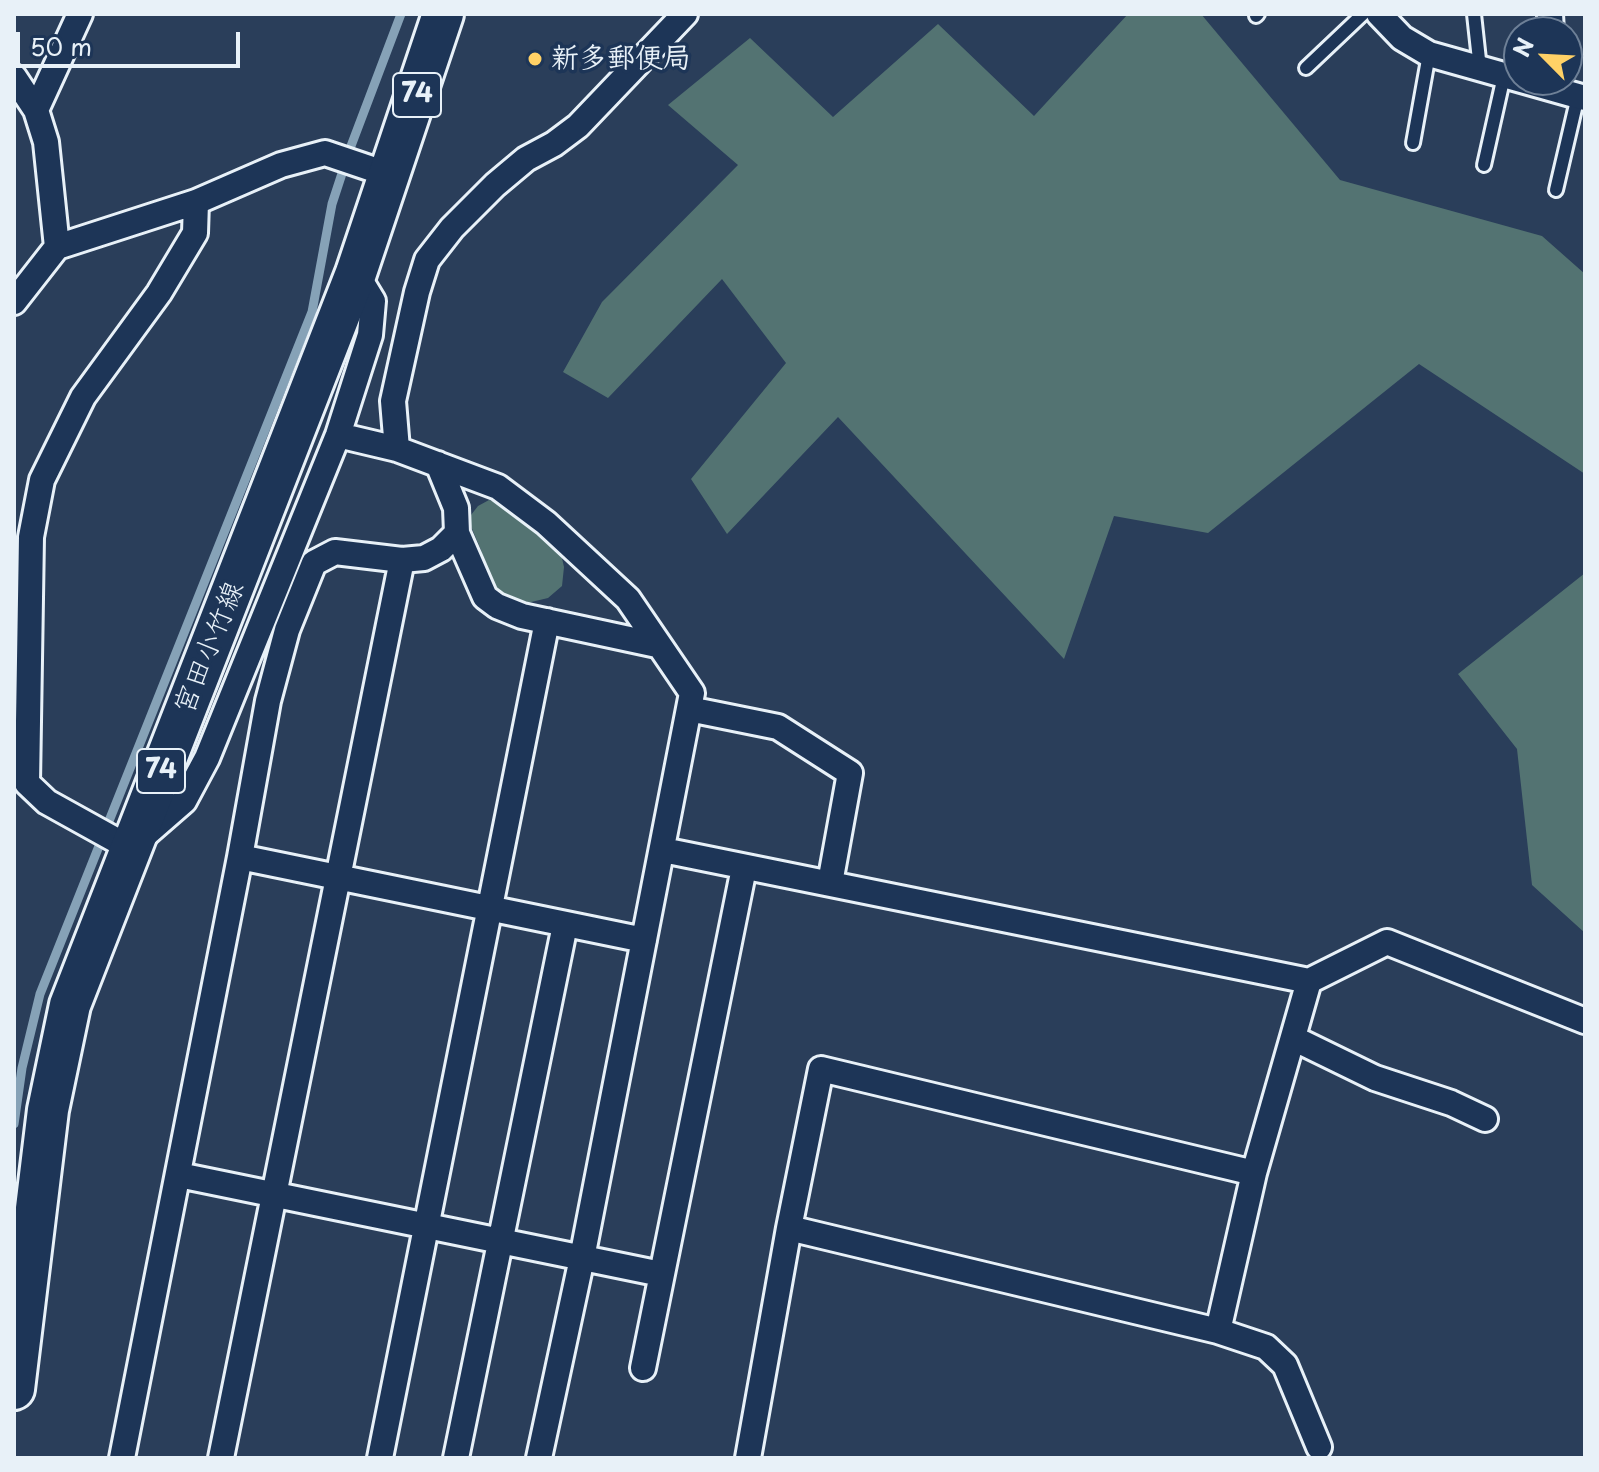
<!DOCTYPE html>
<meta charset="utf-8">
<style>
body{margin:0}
#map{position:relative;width:1599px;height:1472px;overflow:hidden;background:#2a3e5a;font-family:"Playpen Sans",sans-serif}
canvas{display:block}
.frame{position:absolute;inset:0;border:16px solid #e8f1f8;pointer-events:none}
.north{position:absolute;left:1503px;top:16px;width:80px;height:80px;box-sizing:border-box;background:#1d3557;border:2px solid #6e8097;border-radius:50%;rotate:294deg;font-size:22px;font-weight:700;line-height:32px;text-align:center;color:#e8f1f8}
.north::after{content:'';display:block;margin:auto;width:28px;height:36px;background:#ffd166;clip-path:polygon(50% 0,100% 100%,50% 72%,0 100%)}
.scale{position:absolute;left:16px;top:32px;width:224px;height:36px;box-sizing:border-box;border:4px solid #e8f1f8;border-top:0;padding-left:10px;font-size:24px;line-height:28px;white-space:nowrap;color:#e8f1f8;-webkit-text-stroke:6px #1d3557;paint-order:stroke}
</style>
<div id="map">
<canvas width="1599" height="1472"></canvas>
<div class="frame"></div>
<div class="north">N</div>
<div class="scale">50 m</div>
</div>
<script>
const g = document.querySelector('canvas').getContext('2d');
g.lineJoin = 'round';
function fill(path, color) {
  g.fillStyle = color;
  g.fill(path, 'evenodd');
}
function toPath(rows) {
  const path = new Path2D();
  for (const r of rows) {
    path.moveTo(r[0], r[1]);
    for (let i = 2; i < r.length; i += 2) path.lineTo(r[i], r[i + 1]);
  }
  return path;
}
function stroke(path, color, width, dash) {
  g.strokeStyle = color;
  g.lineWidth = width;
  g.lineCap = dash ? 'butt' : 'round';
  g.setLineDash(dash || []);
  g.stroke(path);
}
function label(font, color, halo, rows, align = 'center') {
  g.font = font + ' "Playpen Sans","Klee One",sans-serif';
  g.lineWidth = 7;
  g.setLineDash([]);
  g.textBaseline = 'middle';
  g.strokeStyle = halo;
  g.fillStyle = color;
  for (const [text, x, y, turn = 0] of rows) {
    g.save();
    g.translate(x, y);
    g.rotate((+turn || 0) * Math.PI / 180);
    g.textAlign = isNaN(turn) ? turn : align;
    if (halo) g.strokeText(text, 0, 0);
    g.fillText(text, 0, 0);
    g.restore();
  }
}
const green = toPath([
 [1128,14,1201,14,1340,180,1542,236,1585,274,1585,474,1419,364,1208,533,1114,516,1064,659,838,417,727,534,691,479,786,363,722,279,608,398,563,372,602,302,738,165,668,105,750,38,833,117,938,24,1034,116],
 [489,500,501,503,547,537,561,554,564,567,562,586,548,598,527,603,500,592,488,583,481,550,470,524,471,515,478,506],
 [1585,573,1585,933,1532,885,1517,749,1458,674]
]);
const stream = toPath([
 [14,1124,22,1068,40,994,312,312,332,204,351,146,401,14]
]);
const service = toPath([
 [1474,14,1480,69],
 [1256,16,1258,14],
 [1306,68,1363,14],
 [1413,143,1429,54],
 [1484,165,1504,76],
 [1556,190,1578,96]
]);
const minor = toPath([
 [1379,14,1402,38,1429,54,1585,98],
 [1550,14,1551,32],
 [14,77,36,110,46,142,57,247],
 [36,110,80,14],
 [196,202,195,233,159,293,83,397,42,480,31,537,27,783,47,802,130,848,184,801,207,758,338,435,370,335,373,301,356,273],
 [14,302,57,247,196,202,281,165,325,153,390,175],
 [338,435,397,449,498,487,546,523,628,599,692,693,582,1258,539,1458],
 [397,449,393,401,417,292,427,260,452,228,495,185,526,159,554,144,578,126,685,14],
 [438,464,456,508,457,533,485,597,497,606,522,616,657,645],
 [689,709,778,727,850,773,830,883],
 [663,850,1309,981,1387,942,1585,1021],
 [240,857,644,940],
 [1293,1038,1375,1078,1451,1103,1485,1119],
 [179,1175,661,1274],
 [789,1228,821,1069,1254,1173],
 [1218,1331,1266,1347,1285,1365,1319,1447],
 [643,1368,744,868],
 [122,1458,240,857,268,701,287,630,314,563,335,552,402,560,424,558,441,549,457,533],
 [221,1458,402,560],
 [380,1458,547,621],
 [456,1458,565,925],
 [748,1458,789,1228,1218,1331,1254,1173,1309,981]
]);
const primary = toPath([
 [14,1389,48,1110,70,1005,356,273,443,14]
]);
const markers = [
 [535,59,8,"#ffd166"]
];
const shields = [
 [417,95,48],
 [161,771,48]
];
const shieldNames = [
 ["74",417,95],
 ["74",161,771]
];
const poiNames = [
 ["新多郵便局",551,59]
];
const streetNames = [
 ["宮田小竹線",210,648,-68]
];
fill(green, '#537372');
stroke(stream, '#86a2b7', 9);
stroke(service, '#e8f1f8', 18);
stroke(minor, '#e8f1f8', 30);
stroke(primary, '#e8f1f8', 46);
stroke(service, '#1d3557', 12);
stroke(minor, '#1d3557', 24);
stroke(primary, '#1d3557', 40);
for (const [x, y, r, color] of markers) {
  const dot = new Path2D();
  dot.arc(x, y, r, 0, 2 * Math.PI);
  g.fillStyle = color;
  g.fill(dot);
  stroke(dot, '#1d3557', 3);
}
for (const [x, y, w] of shields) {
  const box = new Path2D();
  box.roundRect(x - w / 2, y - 22, w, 44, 6);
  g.fillStyle = '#1d3557';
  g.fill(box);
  stroke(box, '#e8f1f8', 2);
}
label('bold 26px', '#e8f1f8', null, shieldNames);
label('bold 28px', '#e8f1f8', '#1d3557', poiNames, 'left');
label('28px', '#e8f1f8', '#1d3557', streetNames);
</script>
